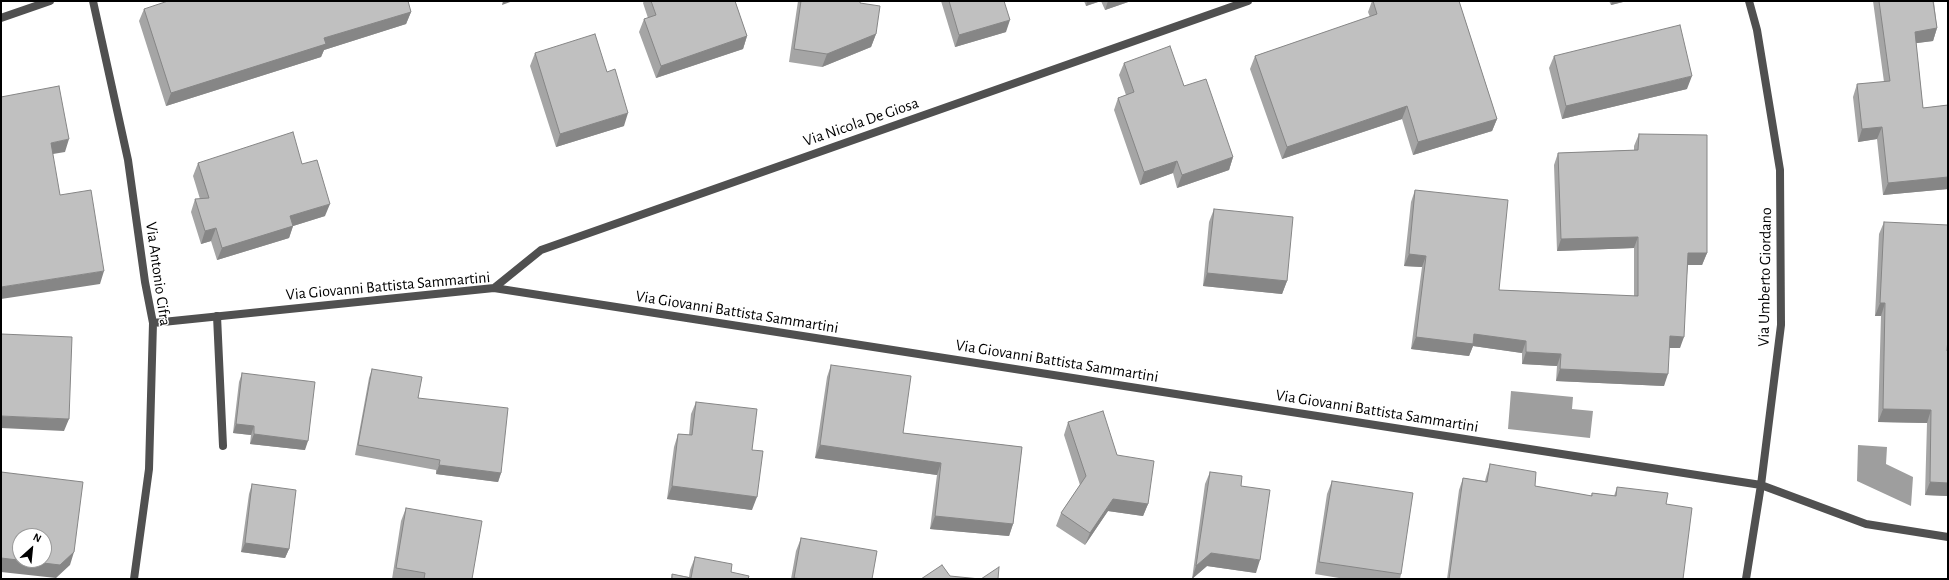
<!DOCTYPE html>
<style>
body{margin:0}
#map{position:relative;width:1949px;height:580px;overflow:hidden;background:#fff;font-family:"Alegreya Sans",sans-serif}
canvas{display:block}
.frame{position:absolute;inset:0;border:2px solid #000;pointer-events:none}
.north{position:absolute;left:12px;top:528px;width:40px;height:40px;box-sizing:border-box;background:#fff;border:1px solid #999;border-radius:50%;rotate:27deg;font-size:11px;font-weight:700;line-height:16px;text-align:center;color:#000}
.north::after{content:'';display:block;margin:auto;width:14px;height:18px;background:#000;clip-path:polygon(50% 0,100% 100%,50% 72%,0 100%)}
</style>
<div id="map">
<canvas width="1949" height="580"></canvas>
<div class="frame"></div>
<div class="north">N</div>
</div>
<script>
const g = document.querySelector('canvas').getContext('2d');
g.lineJoin = 'round';
function fill(path, color) {
  g.fillStyle = color;
  g.fill(path, 'evenodd');
}
function toPath(rows) {
  const path = new Path2D();
  for (const r of rows) {
    path.moveTo(r[0], r[1]);
    for (let i = 2; i < r.length; i += 2) path.lineTo(r[i], r[i + 1]);
  }
  return path;
}
function stroke(path, color, width, dash) {
  g.strokeStyle = color;
  g.lineWidth = width;
  g.lineCap = dash ? 'butt' : 'round';
  g.setLineDash(dash || []);
  g.stroke(path);
}
function label(font, color, halo, rows, align = 'center') {
  g.font = font + ' "Alegreya Sans",sans-serif';
  g.lineWidth = 3;
  g.setLineDash([]);
  g.textBaseline = 'middle';
  g.strokeStyle = halo;
  g.fillStyle = color;
  for (const [text, x, y, turn = 0] of rows) {
    g.save();
    g.translate(x, y);
    g.rotate((+turn || 0) * Math.PI / 180);
    g.textAlign = isNaN(turn) ? turn : align;
    if (halo) g.strokeText(text, 0, 0);
    g.fillText(text, 0, 0);
    g.restore();
  }
}
const water = toPath([
 [1511,391,1573,397,1572,409,1593,411,1590,438,1508,429],
 [1858,445,1887,447,1886,464,1913,477,1911,506,1857,481]
]);
const lane = toPath([
 [217,316,223,446]
]);
const street = toPath([
 [93,1,128,160,145,282,153,323,149,469,134,579],
 [1,18,50,1],
 [494,288,541,250,1248,1],
 [153,323,494,288,1761,485,1866,524,1948,537],
 [1746,579,1761,485,1781,325,1780,170,1757,30,1749,1]
]);
const wall = toPath([
 [644,1,735,1,747,36,743,49,656,78,639,32,644,19,648,18,643,3],
 [798,1,860,1,860,3,876,34,871,47,822,67,789,62],
 [941,1,1004,1,1006,32,955,47],
 [1084,1,1101,1,1086,6],
 [1101,1,1131,1,1105,10],
 [1372,1,1459,1,1497,119,1492,131,1413,155,1402,119,1282,159,1250,69,1255,56,1370,17,1368,12],
 [1609,1,1627,1,1611,5],
 [1873,1,1940,1,1934,2,1937,28,1933,41,1916,43,1923,108,1948,105,1948,189,1883,195,1877,139,1858,142,1853,97,1857,84,1884,82],
 [144,9,411,12,406,24,324,50,321,57,166,106,139,21],
 [535,53,624,126,556,147,530,66],
 [1554,56,1687,89,1562,119,1549,68],
 [1124,63,1184,86,1233,157,1229,170,1177,188,1173,173,1140,185,1114,110,1118,98,1126,95,1119,75],
 [1639,134,1707,253,1702,265,1688,265,1680,348,1669,348,1664,386,1556,381,1557,366,1522,364,1522,353,1473,346,1469,356,1411,349,1422,267,1404,266,1411,202,1415,190,1499,290,1634,296,1634,248,1557,251,1554,165,1558,153,1634,150,1634,146],
 [198,163,302,164,325,216,293,226,289,238,217,260,211,241,201,244,191,212,195,199,200,199,193,176],
 [1214,209,1287,281,1282,294,1203,286,1209,222],
 [1884,222,1947,351,1948,496,1925,495,1927,423,1878,422,1881,316,1875,316,1879,234],
 [831,365,903,433,1022,447,1013,524,1009,536,930,529,937,475,815,458,827,377],
 [372,369,501,473,498,482,436,474,436,470,355,455,369,378],
 [242,373,305,450,250,444,251,435,233,433,239,382],
 [696,402,752,450,752,510,667,499,674,447,678,434,689,435,691,414],
 [1068,422,1117,455,1148,504,1143,516,1108,511,1085,545,1056,526,1061,513,1080,485,1064,435],
 [1490,464,1535,486,1591,496,1592,493,1614,496,1617,487,1666,504,1683,579,1447,579,1459,490,1463,478,1485,481,1486,477],
 [1210,472,1241,486,1256,573,1207,566,1192,579,1205,484],
 [1332,481,1401,574,1400,579,1345,579,1315,574,1327,494],
 [252,484,289,549,285,558,241,552,249,494],
 [406,508,472,579,392,579,401,521],
 [801,538,872,579,791,579,796,551],
 [695,557,731,572,748,579,671,579,672,574,689,577,690,570]
]);
const shadedWall = toPath([
 [503,1,513,1,502,5],
 [1087,1,1101,1,1086,6],
 [1108,1,1131,1,1105,10],
 [1612,1,1627,1,1611,5],
 [411,12,406,24,324,50,321,57,166,106,171,93,324,38],
 [1010,20,1006,32,955,47,959,35],
 [1937,28,1933,41,1910,44,1915,32],
 [876,34,871,47,822,67,827,54],
 [747,36,743,49,656,78,661,66],
 [1692,76,1687,89,1562,119,1566,106],
 [1407,106,1402,119,1282,159,1287,147],
 [628,113,624,126,556,147,560,134],
 [1497,119,1492,131,1413,155,1418,142],
 [1882,127,1877,139,1858,142,1862,129],
 [69,139,65,152,47,155,51,143],
 [1233,157,1229,170,1177,188,1182,175],
 [1177,161,1173,173,1140,185,1144,172],
 [1948,177,1948,189,1883,195,1888,183],
 [330,204,325,216,293,226,289,238,217,260,222,248,290,216],
 [216,228,211,241,201,244,205,231],
 [1638,237,1634,248,1557,251,1561,239],
 [1688,253,1707,253,1702,265,1684,265],
 [1409,254,1426,256,1422,267,1404,266],
 [104,271,100,284,1,299,1,287],
 [1207,273,1287,281,1282,294,1203,286],
 [1880,303,1885,303,1881,316,1875,316],
 [1474,334,1526,341,1522,353,1473,346,1469,356,1411,349,1416,337],
 [1670,336,1684,337,1680,348,1666,348],
 [1526,352,1561,354,1557,366,1522,364],
 [1560,369,1668,374,1664,386,1556,381],
 [1883,409,1931,410,1927,423,1878,422],
 [1,416,69,419,64,431,1,428],
 [236,424,254,426,251,435,233,433],
 [254,434,308,441,305,450,250,444],
 [820,445,941,463,937,475,815,458],
 [439,465,501,473,498,482,436,474],
 [1930,482,1948,483,1948,496,1925,495],
 [672,486,757,497,752,510,667,499],
 [1113,499,1148,504,1143,516,1108,511,1085,545,1090,533],
 [935,516,1013,524,1009,536,930,529],
 [245,543,289,549,285,558,241,552],
 [74,552,70,565,56,578,1,572,1,558],
 [1211,553,1260,560,1256,573,1207,566,1192,579,1196,566]
]);
const building = toPath([
 [168,1,408,1,411,12,324,38,326,44,171,93,144,9,168,1],
 [651,1,735,1,747,36,661,66,644,19,656,15,651,1],
 [801,1,860,1,860,3,880,6,876,34,827,54,794,49,801,1],
 [949,1,1004,1,1010,20,959,35,949,1],
 [1373,1,1459,1,1497,119,1418,142,1407,106,1287,147,1255,56,1377,14,1373,1],
 [1879,1,1933,1,1937,28,1915,32,1923,108,1948,105,1948,177,1888,183,1882,127,1862,129,1857,84,1890,81,1879,1],
 [1680,25,1692,76,1566,106,1554,56,1680,25],
 [595,34,607,72,615,69,628,113,560,134,535,53,595,34],
 [1170,46,1184,86,1206,79,1233,157,1182,175,1177,161,1144,172,1118,98,1134,92,1124,63,1170,46],
 [59,86,69,139,51,143,60,195,91,190,104,271,1,287,1,97,59,86],
 [293,132,302,164,317,160,330,204,290,216,293,226,222,248,216,228,205,231,195,199,209,198,198,163,293,132],
 [1639,134,1707,135,1707,253,1688,253,1684,337,1670,336,1668,374,1560,369,1561,354,1526,352,1526,341,1474,334,1473,344,1416,337,1426,256,1409,254,1415,190,1508,200,1499,290,1638,296,1638,237,1561,239,1558,153,1638,150,1639,134],
 [1214,209,1293,217,1287,281,1207,273,1214,209],
 [1884,222,1948,225,1948,338,1947,351,1948,351,1948,483,1930,482,1931,410,1883,409,1885,303,1880,303,1884,222],
 [1,334,72,337,69,419,1,416,1,334],
 [831,365,911,376,903,433,1022,447,1013,524,935,516,941,463,820,445,831,365],
 [372,369,422,377,418,398,508,408,501,473,439,465,440,460,358,445,372,369],
 [242,373,315,382,308,441,254,434,254,426,236,424,242,373],
 [696,402,757,409,752,450,763,451,757,497,672,486,678,434,692,435,696,402],
 [1103,411,1117,455,1154,461,1148,504,1113,499,1090,533,1061,513,1086,476,1068,422,1103,411],
 [1490,464,1536,472,1535,486,1592,496,1592,493,1616,496,1617,487,1668,493,1666,504,1692,508,1683,579,1449,579,1463,478,1487,482,1490,464],
 [1,472,83,482,74,552,60,565,1,558,1,472],
 [20,536,44,536,44,560,20,560,20,536],
 [1210,472,1242,476,1241,486,1270,490,1260,560,1211,553,1196,566,1210,472],
 [1332,481,1413,493,1401,574,1319,562,1332,481],
 [252,484,296,490,289,549,245,543,252,484],
 [406,508,482,521,472,579,424,579,425,573,396,568,406,508],
 [801,538,877,551,872,579,802,579,794,578,801,538],
 [695,557,732,564,731,572,749,576,748,579,672,579,672,574,691,578,695,557],
 [942,565,950,576,980,579,921,579,942,565],
 [999,567,998,579,981,579,999,567]
]);
const streetNames = [
 ["Via Nicola De Giosa",861,122,-19],
 ["Via Antonio Cifra",158,274,82],
 ["Via Umberto Giordano",1765,277,-89],
 ["Via Giovanni Battista Sammartini",388,286,-5],
 ["Via Giovanni Battista Sammartini",737,312,9],
 ["Via Giovanni Battista Sammartini",1057,361,9],
 ["Via Giovanni Battista Sammartini",1377,411,9]
];
fill(water, '#9e9e9e');
stroke(lane, '#505050', 8);
stroke(street, '#505050', 8);
fill(wall, '#a5a5a5');
fill(shadedWall, '#868686');
fill(building, '#c0c0c0');
stroke(building, '#868686', 1);
label('16px', '#000', '#fff', streetNames);
</script>
